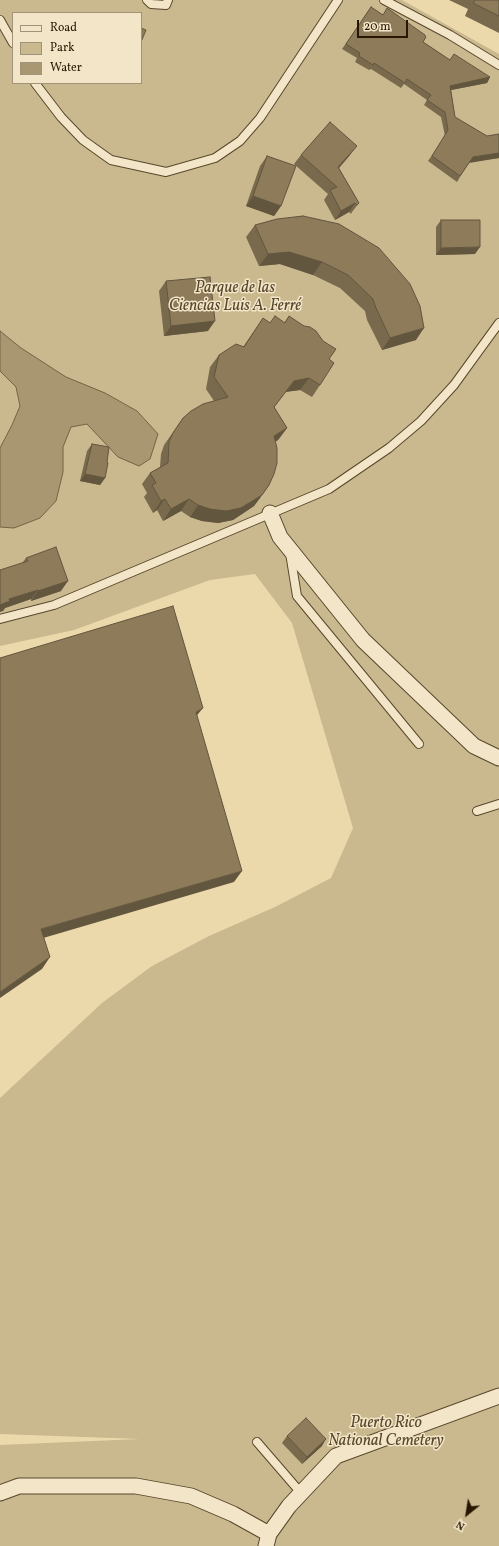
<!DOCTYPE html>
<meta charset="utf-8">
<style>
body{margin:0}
#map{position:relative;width:499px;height:1546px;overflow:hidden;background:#ecd9ab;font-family:Vollkorn,serif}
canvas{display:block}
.legend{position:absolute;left:12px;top:12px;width:130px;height:72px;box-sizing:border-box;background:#f3e6c8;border:1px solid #a19379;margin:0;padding:5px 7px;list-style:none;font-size:12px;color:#261602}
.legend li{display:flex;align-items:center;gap:8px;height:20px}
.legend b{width:20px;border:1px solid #a19379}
.north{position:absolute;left:447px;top:1494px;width:40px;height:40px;-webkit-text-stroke:3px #f3e6c8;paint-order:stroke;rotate:210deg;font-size:11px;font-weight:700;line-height:16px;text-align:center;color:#261602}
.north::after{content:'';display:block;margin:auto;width:14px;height:18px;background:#261602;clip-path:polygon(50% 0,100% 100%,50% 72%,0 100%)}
.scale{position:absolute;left:357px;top:20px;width:51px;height:18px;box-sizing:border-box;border:2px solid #261602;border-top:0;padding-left:5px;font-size:12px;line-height:14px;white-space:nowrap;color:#261602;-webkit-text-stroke:3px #f3e6c8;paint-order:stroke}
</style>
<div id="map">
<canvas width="499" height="1546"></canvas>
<ul class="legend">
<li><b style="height:5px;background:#f3e6c8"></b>Road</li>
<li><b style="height:11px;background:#cab88e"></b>Park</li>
<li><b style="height:11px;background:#a99772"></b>Water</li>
</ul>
<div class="north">N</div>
<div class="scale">20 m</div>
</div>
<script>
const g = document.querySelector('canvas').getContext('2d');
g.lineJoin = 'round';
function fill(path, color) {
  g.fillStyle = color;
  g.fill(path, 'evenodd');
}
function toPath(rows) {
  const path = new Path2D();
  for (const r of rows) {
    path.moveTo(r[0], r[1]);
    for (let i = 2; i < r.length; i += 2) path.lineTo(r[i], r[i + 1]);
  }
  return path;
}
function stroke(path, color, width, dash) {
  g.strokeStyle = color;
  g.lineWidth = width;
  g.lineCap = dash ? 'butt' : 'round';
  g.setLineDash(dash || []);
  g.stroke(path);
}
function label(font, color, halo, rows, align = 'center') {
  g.font = font + ' Vollkorn,serif';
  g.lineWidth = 3;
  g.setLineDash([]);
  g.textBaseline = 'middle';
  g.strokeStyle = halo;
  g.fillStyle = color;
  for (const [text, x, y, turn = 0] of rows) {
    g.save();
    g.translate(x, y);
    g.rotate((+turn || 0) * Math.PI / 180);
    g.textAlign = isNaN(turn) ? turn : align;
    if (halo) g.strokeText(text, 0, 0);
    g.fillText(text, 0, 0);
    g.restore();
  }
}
const green = toPath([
 [0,0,402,0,499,54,499,1546,0,1546,0,1445,140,1439,0,1434,0,1098,102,1003,152,966,209,936,275,907,331,878,353,828,292,623,255,574,210,580,74,630,0,646],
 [13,13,141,13,141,83,13,83]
]);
const water = toPath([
 [0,331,21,348,66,377,105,393,137,411,158,434,150,459,139,466,118,457,87,424,71,427,63,447,63,472,56,501,40,518,14,528,0,527,0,448,12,425,20,406,16,387,0,371,0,331]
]);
const service = toPath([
 [147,0,151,4,166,5,168,0],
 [384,0,450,35,499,65],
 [0,20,13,43],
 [35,83,61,117,83,140,111,160,166,172,215,158,240,141,260,118,338,0],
 [290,553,297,596,419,744],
 [0,619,54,605,329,489,389,448,421,421,454,385,499,323],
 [477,811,499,804],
 [257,1442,301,1493]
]);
const minor = toPath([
 [270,513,280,537,363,640,474,746,499,758],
 [0,1493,19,1486,136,1486,191,1496,233,1514,269,1534],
 [266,1546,269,1534,289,1506,336,1456,499,1396]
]);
const wall = toPath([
 [449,0,499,0,499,33,465,16,468,9],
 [371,7,450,60,490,77,487,83,451,90,455,117,487,136,499,134,499,158,469,162,457,182,428,161,445,136,441,117,424,105,427,100,404,84,401,88,371,69,369,70,355,62,357,58,342,49],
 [301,155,350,155,339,168,359,203,352,212,351,214,349,212,335,220,324,200,328,194,294,164],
 [267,156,281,206,274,216,246,206,260,166],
 [303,216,416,340,382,350,367,320,365,311,340,288,313,275,280,264,259,266,246,237,255,225],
 [441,220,475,254,436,255,436,227],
 [166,281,208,331,164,336,159,291],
 [289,316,329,359,320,385,312,397,300,390,285,392,274,407,287,428,278,440,275,442,261,497,254,506,233,520,218,523,202,521,190,517,181,511,163,521,157,510,153,513,144,497,147,493,142,484,150,473,160,467,161,454,164,445,183,418,214,401,206,389,210,367,219,355,243,347,263,318,270,323,284,323],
 [92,444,107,462,105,478,100,485,80,481,87,451],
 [26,558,61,591,31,601,31,599,5,608,3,611,23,562],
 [287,1436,322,1446,302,1464,282,1443]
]);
const shadedWall = toPath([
 [490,77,487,83,446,91,450,86],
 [357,146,350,155,332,176,338,167],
 [499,153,499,158,469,163,473,157],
 [253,196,281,206,274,216,246,206],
 [355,203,349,212,335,220,341,211],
 [480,247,475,254,436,255,441,248],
 [289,252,322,262,313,275,280,264,259,266,268,254],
 [215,321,208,331,164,336,171,326],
 [424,328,416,340,382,350,390,338],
 [309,378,300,390,285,392,266,418,294,381],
 [287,428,278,440,266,447,274,436],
 [85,474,105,478,100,485,80,481],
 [269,485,254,506,233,520,218,523,202,521,190,517,198,505],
 [165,499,157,510,153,513,161,501],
 [189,499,181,511,163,521,171,509],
 [68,581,61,591,31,601,38,591],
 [38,590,31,599,5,608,3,611,0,612,0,605,9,599],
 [203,708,194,719,196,712],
 [242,871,234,882,33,941,41,929],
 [50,957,42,969,0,998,0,992],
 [326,1439,322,1446,302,1464,307,1457]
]);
const building = toPath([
 [475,0,499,0,499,16,473,3,475,0],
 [371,7,383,15,387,8,425,35,425,36,426,37,423,42,450,60,454,54,490,77,450,86,455,117,487,136,499,134,499,153,473,157,460,176,432,156,448,130,445,112,427,100,431,95,407,79,405,83,374,63,373,65,359,56,360,53,346,44,371,7],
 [141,28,146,30,141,42,141,28],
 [330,122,357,146,338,167,359,203,357,205,355,203,341,211,330,190,337,187,301,155,330,122],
 [267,156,296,166,281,206,253,196,267,156],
 [303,216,339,224,379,248,410,284,420,306,424,328,390,338,376,308,373,299,348,275,322,262,289,252,268,254,255,225,277,219,303,216],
 [441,220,480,220,480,247,441,248,441,220],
 [210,277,215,321,171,326,166,281,210,277],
 [275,316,285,323,289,316,304,326,310,327,316,331,323,341,336,349,329,359,334,363,320,385,309,378,294,381,274,407,287,428,274,436,277,448,277,463,274,474,269,485,262,495,241,508,226,511,210,509,198,505,189,499,171,509,165,499,161,501,152,485,156,483,150,473,168,463,169,442,173,433,183,418,191,411,203,404,228,397,214,377,219,355,236,344,244,347,263,318,270,323,275,316],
 [92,444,109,447,107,462,108,463,105,478,85,474,92,444],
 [56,547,68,581,38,591,38,590,9,599,10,601,0,605,0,570,28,561,26,558,56,547],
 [173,606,203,708,196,712,242,871,41,929,50,957,0,992,0,658,173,606],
 [306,1418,326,1439,307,1457,287,1436,306,1418]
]);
const parkNames = [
 ["Parque de las",235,289],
 ["Ciencias Luis A. Ferré",235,307],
 ["Puerto Rico",386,1424],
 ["National Cemetery",386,1442]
];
fill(green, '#cab88e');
fill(water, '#a99772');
stroke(water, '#756345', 1);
stroke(service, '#58472c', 10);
stroke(minor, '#58472c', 17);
stroke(service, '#f3e6c8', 8);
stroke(minor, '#f3e6c8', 15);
fill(wall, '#796a4d');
fill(shadedWall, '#63563f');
fill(building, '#8d7b5a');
stroke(building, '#63563f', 1);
label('italic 16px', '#57472c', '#f3e6c8', parkNames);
</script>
